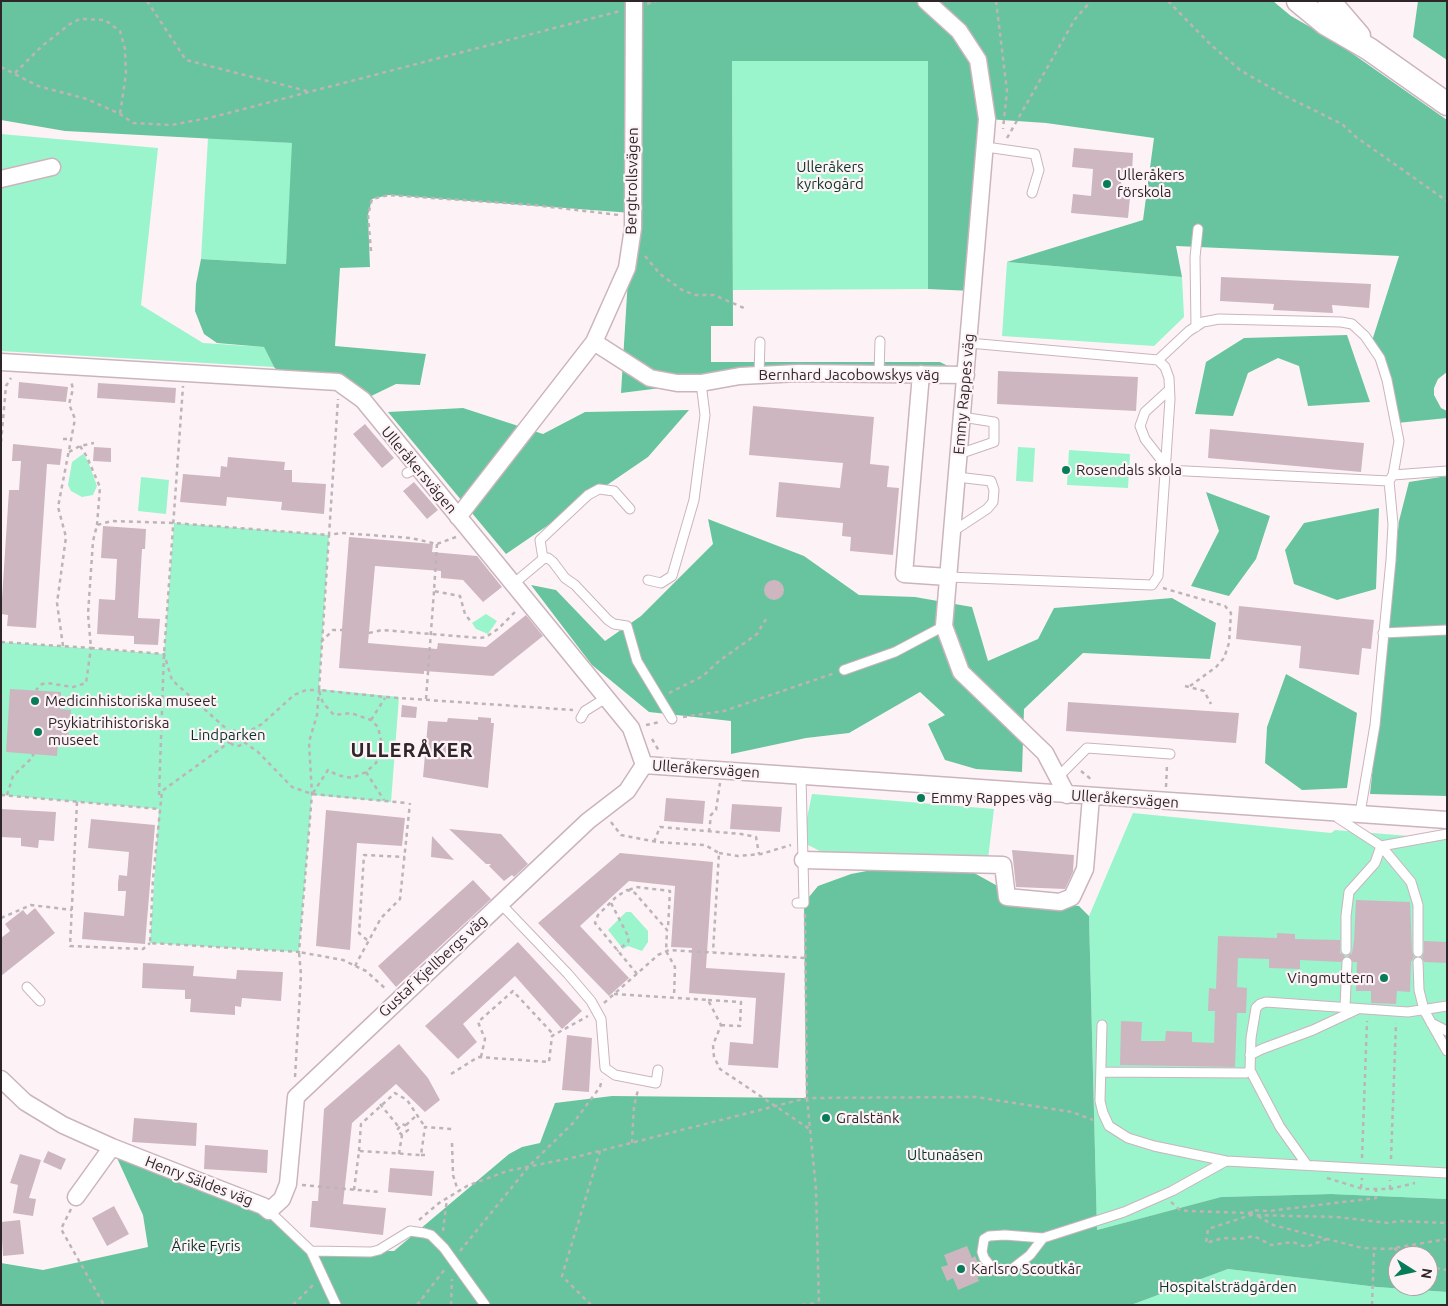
<!DOCTYPE html>
<meta charset="utf-8">
<style>
body{margin:0}
#map{position:relative;width:1448px;height:1306px;overflow:hidden;background:#fdf3f7;font-family:Ubuntu,sans-serif}
canvas{display:block}
.frame{position:absolute;inset:0;border:2px solid #2f262a;pointer-events:none}
.north{position:absolute;left:1388px;top:1246px;width:50px;height:50px;box-sizing:border-box;background:#fdf3f7;border:1px solid #aba1a5;border-radius:50%;rotate:100deg;font-size:14px;font-weight:700;line-height:20px;text-align:center;color:#2f262a}
.north::after{content:'';display:block;margin:auto;width:18px;height:22px;background:#087c58;clip-path:polygon(50% 0,100% 100%,50% 72%,0 100%)}
</style>
<div id="map">
<canvas width="1448" height="1306"></canvas>
<div class="frame"></div>
<div class="north">N</div>
</div>
<script>
const g = document.querySelector('canvas').getContext('2d');
g.lineJoin = 'round';
function fill(path, color) {
  g.fillStyle = color;
  g.fill(path, 'evenodd');
}
function toPath(rows) {
  const path = new Path2D();
  for (const r of rows) {
    if (r.length === 3) {
      path.moveTo(r[0] + r[2], r[1]);
      path.arc(r[0], r[1], r[2], 0, 2 * Math.PI);
      continue;
    }
    path.moveTo(r[0], r[1]);
    for (let i = 2; i < r.length; i += 2) path.lineTo(r[i], r[i + 1]);
  }
  return path;
}
function stroke(path, color, width, dash) {
  g.strokeStyle = color;
  g.lineWidth = width;
  g.lineCap = dash ? 'butt' : 'round';
  g.setLineDash(dash || []);
  g.stroke(path);
}
function label(font, color, halo, rows, align = 'center') {
  g.font = font + ' Ubuntu,sans-serif';
  g.lineWidth = 4.5;
  g.setLineDash([]);
  g.textBaseline = 'middle';
  g.strokeStyle = halo;
  g.fillStyle = color;
  for (const [text, x, y, turn = 0] of rows) {
    g.save();
    g.translate(x, y);
    g.rotate((+turn || 0) * Math.PI / 180);
    g.textAlign = isNaN(turn) ? turn : align;
    if (halo) g.strokeText(text, 0, 0);
    g.fillText(text, 0, 0);
    g.restore();
  }
}
const green = toPath([
 [732,61,928,61,928,289,733,290],
 [1,134,158,148,141,305,203,343,264,347,274,367,1,351],
 [208,138,293,143,286,264,201,259],
 [1007,262,1182,277,1184,317,1154,346,1002,336],
 [1018,447,1035,448,1033,482,1016,481],
 [1069,450,1130,454,1128,488,1067,485],
 [83,454,88,461,97,486,93,495,82,497,71,491,68,485,72,462],
 [141,477,169,480,166,514,138,511],
 [174,523,329,535,319,689,399,697,391,802,312,795,299,952,150,943,159,809,1,795,1,642,164,654],
 [486,614,497,621,488,634,476,629,472,623],
 [812,794,994,809,988,859,828,855,802,842],
 [1133,813,1331,833,1335,830,1447,839,1447,1199,1331,1194,1221,1197,1097,1230,1089,916],
 [626,912,631,912,648,931,648,942,642,951,628,946,623,949,608,930],
 [1228,1269,1377,1287,1447,1292,1447,1305,1131,1305]
]);
const forest = toPath([
 [1,1,1273,1,1291,16,1333,40,1447,120,1447,372,1438,379,1434,388,1434,395,1441,408,1447,411,1447,418,1397,423,1371,344,1399,256,1176,246,1182,277,1007,262,1143,220,1154,138,1046,123,987,119,972,291,928,289,928,61,732,61,733,326,711,326,711,362,940,362,966,375,701,383,621,393,632,213,389,195,372,199,368,215,370,267,340,268,335,346,426,354,420,385,396,384,363,400,338,382,285,379,274,367,264,347,217,343,204,334,195,311,196,284,201,259,286,264,292,143,65,131,1,120],
 [1418,1,1447,1,1447,60,1413,37],
 [1347,335,1370,402,1308,406,1299,366,1278,358,1248,373,1233,416,1195,414,1206,362,1244,338],
 [463,408,543,434,585,412,689,410,648,457,506,554,388,412],
 [1447,476,1447,796,1370,794,1399,521,1409,482],
 [1206,492,1270,516,1256,559,1229,596,1191,586,1219,531],
 [1379,508,1376,589,1337,600,1294,584,1285,550,1304,523],
 [708,519,804,556,859,595,915,597,972,607,988,661,1038,639,1054,608,1172,598,1216,623,1210,659,1083,653,1024,709,1022,772,976,769,945,760,928,724,945,715,920,692,849,733,806,738,731,754,731,721,649,712,592,665,531,585,556,590,605,641,641,616,713,544],
 [1286,674,1357,713,1347,788,1302,790,1265,763,1267,727],
 [898,865,967,869,1021,899,1079,906,1089,916,1097,1230,1221,1197,1331,1194,1447,1199,1447,1292,1377,1287,1228,1269,1131,1305,1,1305,1,1263,43,1270,148,1247,143,1215,112,1147,255,1203,311,1251,394,1251,509,1154,522,1147,540,1143,555,1103,612,1096,806,1098,804,903,818,886,851,874],
 [1398,1256,1428,1256,1428,1286,1398,1286]
]);
const building = toPath([
 [1074,148,1133,153,1132,173,1122,172,1120,197,1130,198,1128,218,1071,213,1073,194,1091,196,1093,169,1072,167],
 [1221,277,1371,284,1369,308,1332,305,1333,313,1273,310,1274,304,1220,301],
 [998,371,1138,377,1136,411,997,404],
 [19,382,68,387,66,402,18,398],
 [98,383,176,388,175,403,97,398],
 [753,406,874,417,870,464,889,466,887,487,899,488,893,555,850,551,851,537,842,536,843,523,776,517,779,482,840,488,843,463,749,455],
 [365,424,394,458,382,468,353,434],
 [1210,429,1364,443,1361,472,1208,458],
 [13,444,62,449,60,465,47,464,36,628,7,626,8,615,1,614,9,490,19,490,21,461,12,461],
 [94,447,111,448,111,462,93,461],
 [228,457,285,462,284,470,292,470,292,482,326,484,324,514,281,510,282,502,227,497,226,506,180,502,183,474,220,477,221,466,227,467],
 [414,482,438,510,427,519,403,491],
 [103,526,146,529,145,549,142,549,138,618,160,619,158,645,134,644,134,636,97,634,99,599,115,600,117,559,101,558],
 [349,537,433,544,432,552,477,556,502,587,483,602,463,580,441,578,441,571,375,566,368,643,437,649,438,643,486,647,526,615,543,636,493,676,424,671,424,674,339,668],
 [774,590,10],
 [1239,606,1374,620,1371,649,1362,648,1359,675,1299,668,1301,646,1236,639],
 [10,689,61,692,60,709,71,710,68,741,58,741,57,756,6,752],
 [1068,702,1239,713,1236,743,1066,731],
 [402,705,417,707,416,718,401,717],
 [478,717,491,718,491,723,494,723,488,788,423,777,428,721,447,722,448,718,478,720],
 [666,798,705,801,703,824,664,821],
 [732,804,782,807,780,832,730,829],
 [1,809,56,812,54,841,39,840,38,848,21,846,21,838,1,837],
 [326,810,405,818,402,846,357,843,350,950,316,946],
 [91,819,155,825,145,944,82,939,84,912,124,916,126,891,118,891,118,883,119,875,127,876,129,852,88,848],
 [449,829,501,834,528,864,514,877,512,875,504,881,489,866,491,864,486,864],
 [432,836,454,860,431,857],
 [1012,850,1074,855,1073,872,1065,889,1016,887],
 [620,853,713,862,706,968,785,973,778,1068,728,1065,730,1042,753,1044,756,998,689,993,692,948,671,947,675,886,629,881,580,926,629,978,609,996,538,923],
 [473,880,491,899,396,987,378,966],
 [1356,900,1410,902,1412,952,1414,957,1411,962,1410,992,1397,991,1396,1004,1371,1003,1371,991,1356,991,1357,962,1353,962,1348,956,1352,953,1354,941],
 [35,908,55,933,1,976,1,938,10,931,5,924,23,910,27,915],
 [1277,933,1295,934,1295,939,1340,940,1340,953,1345,956,1341,962,1300,960,1300,969,1269,968,1269,959,1238,958,1237,987,1247,988,1246,1013,1237,1013,1235,1067,1120,1065,1121,1021,1142,1022,1141,1041,1165,1041,1166,1031,1192,1032,1192,1042,1214,1043,1215,1011,1208,1011,1209,988,1216,989,1218,936,1277,938],
 [1424,941,1447,942,1447,963,1424,962,1422,957,1424,952],
 [518,942,582,1011,562,1029,515,976,463,1024,477,1042,458,1059,425,1026],
 [143,963,194,966,193,976,236,979,237,970,283,972,281,1001,242,998,241,1007,235,1006,235,1015,190,1012,191,999,185,999,185,990,142,988],
 [567,1035,592,1038,589,1092,562,1090],
 [399,1044,428,1078,440,1100,425,1112,396,1084,352,1123,343,1204,386,1208,383,1235,310,1227,312,1201,318,1201,324,1109],
 [134,1118,197,1123,196,1146,132,1142],
 [205,1145,268,1150,267,1173,204,1169],
 [48,1151,66,1159,61,1170,43,1162],
 [20,1154,41,1160,29,1198,36,1199,33,1216,13,1213,18,1185,10,1183],
 [390,1168,434,1171,432,1196,388,1192],
 [114,1206,129,1234,107,1246,92,1218],
 [20,1220,24,1254,3,1256,1,1222],
 [967,1246,972,1258,975,1256,981,1270,976,1272,979,1281,958,1290,953,1278,947,1281,941,1267,948,1265,944,1255]
]);
const path = toPath([
 [147,1,186,60,307,91],
 [996,1,1007,91,1003,129],
 [1168,1,1210,44,1240,70,1287,97,1342,124,1356,137,1447,201],
 [647,4,656,1],
 [1,67,38,86,87,99,120,114,133,123,171,125,209,118,620,11],
 [15,73,42,46,70,24,80,19,105,20,120,31,125,49,126,74,120,114],
 [1007,138,1075,19,1091,1],
 [371,251,368,215,372,199,389,195,534,205,619,215],
 [645,256,660,274,682,290,695,295,714,295,744,308],
 [63,439,70,439],
 [1,442,6,386,11,378],
 [80,446,87,457,100,487,97,525],
 [69,452,80,446,94,443],
 [456,537,437,544,411,538,341,533,329,535,319,690,385,697,573,710],
 [437,544,434,591,460,596,465,614,472,623],
 [1163,588,1225,606,1231,613,1229,643,1224,658,1216,667,1190,686],
 [369,633,382,630,480,638,486,637,498,629,516,611],
 [1,642,91,648,86,683,73,687,47,683,42,684,36,690],
 [321,642,333,630,342,630],
 [63,646,57,603,66,537,58,507,75,419,69,404,73,389,71,381],
 [1185,686,1204,691,1211,704],
 [669,693,703,676,719,661,757,634,766,619],
 [426,699,434,591],
 [683,717,724,711,835,673],
 [371,720,385,698],
 [646,725,660,722],
 [237,738,8],
 [231,733,172,680,164,654,91,648,88,614,93,541,97,525,112,521,174,523,329,535,338,399],
 [652,739,659,751],
 [231,741,162,791,153,879,150,943,299,952,312,794,309,742,317,715,319,690,306,690,294,695,262,724,244,734],
 [244,742,258,752,292,787,312,794,406,803],
 [1081,771,1092,780],
 [366,772,384,800],
 [1166,787,1167,765],
 [313,793,328,770,337,775,352,778,366,772,376,763,382,745,378,727,371,720,351,713,334,715,323,703,319,691],
 [1,795,159,809],
 [7,795,13,776,33,757,33,754],
 [159,795,164,654,183,386],
 [77,802,70,946,143,949,150,943],
 [611,822,621,835,657,842,705,845,719,853,713,952],
 [709,832,711,815,716,810,720,783],
 [654,842,660,827,741,834,756,837,759,854],
 [719,853,738,856,761,854,791,845],
 [629,890,636,887,670,891,668,928],
 [611,903,629,938,628,942,617,951],
 [805,914,807,1098,816,1189,819,1305],
 [1,918,31,905,72,910],
 [367,940,359,933,364,855,405,857],
 [355,966,381,918,400,899,410,803],
 [637,974,595,923,598,915,616,897,627,890,635,893,667,930,666,951,675,967,674,997],
 [614,994,708,1000,721,1025,713,1045,714,1057,720,1069,811,1130],
 [708,1000,741,1002,740,1026,721,1025],
 [604,1003,658,955,669,950,805,958],
 [481,1057,485,1039,478,1022,513,991,554,1035],
 [451,1074,478,1057,549,1062,552,1036,588,1016],
 [295,1077,301,975,299,952,343,960,366,971,387,990],
 [380,1104,398,1126],
 [406,1125,417,1115],
 [452,1143,453,1175,458,1191],
 [632,1143,634,1106,638,1090],
 [359,1151,361,1124,395,1093,407,1100,425,1127],
 [399,1154,402,1135,408,1130,407,1126,402,1124,397,1130,402,1135],
 [421,1155,428,1155],
 [1362,1158,1367,1021],
 [1391,1159,1396,1023],
 [1327,1178,1363,1189,1390,1189,1415,1183],
 [302,1185,380,1192],
 [1361,1188,1362,1178],
 [1390,1189,1390,1180],
 [354,1190,359,1151,421,1155,425,1127,452,1129],
 [1171,1202,1180,1210,1188,1211,1251,1213],
 [71,1209,61,1229,104,1305],
 [1251,1215,1252,1210,1269,1211,1376,1198,1376,1189],
 [1258,1216,1273,1225,1362,1248,1388,1249,1447,1239],
 [419,1220,439,1203,467,1186,507,1171,576,1157,807,1098,976,1097,1072,1112,1093,1120],
 [443,1231,447,1199],
 [1327,1239,1306,1247,1293,1242,1271,1245,1254,1236,1239,1239,1223,1238,1206,1243,1208,1229,1251,1215,1337,1217,1388,1223,1399,1221,1447,1223],
 [1394,1248,1404,1256],
 [460,1251,530,1165,574,1122,600,1087,602,1079],
 [1428,1267,1447,1270],
 [293,1305,315,1283],
 [417,1305,445,1269],
 [451,1305,452,1279],
 [591,1305,562,1276,600,1151],
 [802,1305,818,1303],
 [1372,1305,1374,1249]
]);
const service = toPath([
 [986,147,1035,154,1039,170,1032,193],
 [1196,327,1195,257,1198,229],
 [969,343,1158,360,1189,331,1203,322,1219,319,1341,322,1352,324,1365,336,1380,358,1387,380,1399,441,1393,475,1389,481],
 [879,374,880,341],
 [759,375,760,342],
 [959,454,994,442,994,422,962,417],
 [1166,466,1145,439,1140,426,1145,412,1169,390],
 [1166,470,1389,481,1393,524,1391,560,1375,725,1360,813],
 [407,473,417,468],
 [1393,475,1447,471],
 [952,532,987,509,993,502,994,490,991,481,957,477],
 [543,559,548,558,553,562,565,578,575,585,608,620,614,624,627,626,637,661,672,719],
 [948,577,1152,585,1158,576,1170,399,1169,378,1165,367,1158,360],
 [648,580,661,583,672,576,694,500,705,415,701,383],
 [512,585,543,559,540,540,588,495,599,489,614,491,630,509],
 [1383,633,1447,630],
 [844,670,895,652,944,626],
 [581,718,585,711,606,698],
 [1058,777,1087,748,1170,754],
 [1338,813,1338,818,1381,846,1411,882,1418,905,1418,952],
 [500,903,568,974,591,1001,601,1019,605,1068,615,1075,656,1083,658,1070],
 [797,903,804,903,801,776],
 [1346,950,1346,916,1349,892,1375,863,1381,846,1447,834],
 [1418,962,1419,990,1424,1010,1447,1051],
 [27,987,40,1001],
 [1345,1007,1347,962],
 [1431,1023,1447,1031],
 [1102,1025,1100,1101,1103,1113,1109,1126,1128,1138,1154,1146,1226,1161,1447,1173],
 [1250,1055,1262,1049,1313,1030,1358,1009],
 [1250,1070,1280,1127,1307,1165],
 [1101,1072,1246,1073,1250,1070,1251,1038,1256,1008,1260,1004,1266,1002,1408,1012,1447,1006],
 [269,1211,311,1251,336,1305],
 [1043,1238,1030,1255,1012,1269,998,1271,992,1268,984,1258,982,1252,984,1239,989,1236,1005,1235,1043,1238,1124,1212,1172,1191,1226,1161],
 [311,1251,371,1252,379,1250,410,1231,424,1233,431,1235,444,1248,485,1305]
]);
const minor = toPath([
 [926,1,959,31,978,60,987,119,944,626,961,672,1045,753,1067,795],
 [1,179,52,167],
 [594,342,650,378,677,383,701,383,740,376,799,373,966,375],
 [1,362,338,382,363,400,631,728,644,765,1447,820],
 [921,374,904,574,948,577],
 [458,517,594,342,627,268,633,228,634,1],
 [803,860,1003,865,1007,897,1060,902,1072,897,1085,869,1091,797],
 [1,1079,25,1102,63,1125,112,1147,263,1206,269,1211,282,1199,288,1184,296,1097,588,821,627,791,644,765],
 [76,1197,112,1147]
]);
const secondary = toPath([
 [1298,1,1326,24,1369,49,1447,104],
 [1329,1,1359,36]
]);
const markers = [
 [1107,184,5,"#087c58"],
 [1066,470,5,"#087c58"],
 [35,701,5,"#087c58"],
 [38,732,5,"#087c58"],
 [921,798,5,"#087c58"],
 [1384,978,5,"#087c58"],
 [826,1118,5,"#087c58"],
 [961,1269,5,"#087c58"]
];
const parkNames = [
 ["Ulleråkers",830,167],
 ["kyrkogård",830,184],
 ["Lindparken",228,735],
 ["Ultunaåsen",945,1155],
 ["Årike Fyris",206,1246],
 ["Hospitalsträdgården",1228,1287]
];
const poiNames = [
 ["Ulleråkers",1117,175],
 ["förskola",1117,192],
 ["Rosendals skola",1076,470],
 ["Medicinhistoriska museet",45,701],
 ["Psykiatrihistoriska",48,723],
 ["museet",48,740],
 ["Emmy Rappes väg",931,798],
 ["Vingmuttern",1374,978,"right"],
 ["Gralstänk",836,1118],
 ["Karlsro Scoutkår",971,1269]
];
const streetNames = [
 ["Bergtrollsvägen",632,181,-89],
 ["Bernhard Jacobowskys väg",849,375],
 ["Emmy Rappes väg",964,394,-85],
 ["Ulleråkersvägen",419,470,50],
 ["Ulleråkersvägen",706,769,4],
 ["Ulleråkersvägen",1125,799,4],
 ["Gustaf Kjellbergs väg",433,966,-43],
 ["Henry Säldes väg",199,1181,21]
];
const districtNames = [
 ["ULLERÅKER",412,750]
];
fill(green, '#9af4cc');
fill(forest, '#68c49e');
fill(building, '#ceb6c1');
stroke(service, '#cbb4be', 11);
stroke(minor, '#cbb4be', 19);
stroke(secondary, '#cbb4be', 25);
stroke(path, '#bdb4b8', 2.5, [4, 4]);
stroke(service, '#fff', 9);
stroke(minor, '#fff', 16);
stroke(secondary, '#fff', 22);
for (const [x, y, r, color] of markers) {
  const dot = new Path2D();
  dot.arc(x, y, r, 0, 2 * Math.PI);
  g.fillStyle = color;
  g.fill(dot);
  stroke(dot, '#fdf3f7', 2);
}
label('15px', '#0a3525', '#fdf3f7', parkNames);
label('15px', '#2f262a', '#fdf3f7', poiNames, 'left');
label('15px', '#2f262a', '#fdf3f7', streetNames);
g.letterSpacing = '1px';
label('bold 20px', '#2f262a', '#fdf3f7', districtNames);
g.letterSpacing = '0px';
</script>
